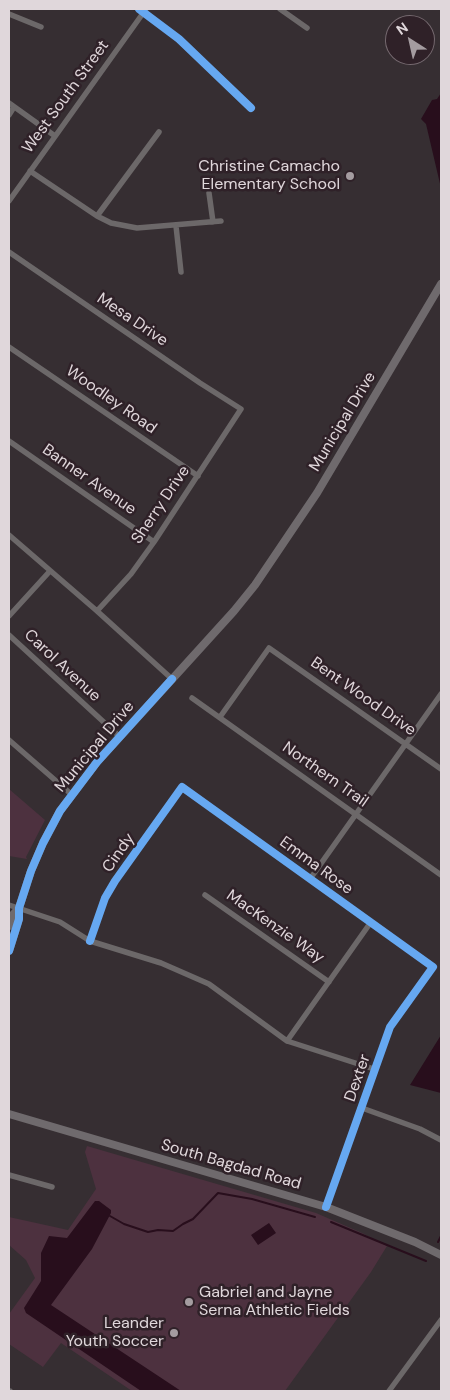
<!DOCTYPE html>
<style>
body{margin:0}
#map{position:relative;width:450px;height:1400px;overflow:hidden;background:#362e32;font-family:"DM Sans",sans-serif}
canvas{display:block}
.frame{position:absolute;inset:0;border:10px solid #e0d7db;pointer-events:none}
.north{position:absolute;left:385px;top:15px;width:50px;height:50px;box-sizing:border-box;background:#2f2128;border:1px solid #766a70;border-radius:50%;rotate:325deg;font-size:14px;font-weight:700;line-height:20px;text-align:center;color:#e0d7db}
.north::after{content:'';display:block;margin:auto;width:18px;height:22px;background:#a49ca0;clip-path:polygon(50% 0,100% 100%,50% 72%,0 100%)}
</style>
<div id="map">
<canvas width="450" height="1400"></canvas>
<div class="frame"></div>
<div class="north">N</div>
</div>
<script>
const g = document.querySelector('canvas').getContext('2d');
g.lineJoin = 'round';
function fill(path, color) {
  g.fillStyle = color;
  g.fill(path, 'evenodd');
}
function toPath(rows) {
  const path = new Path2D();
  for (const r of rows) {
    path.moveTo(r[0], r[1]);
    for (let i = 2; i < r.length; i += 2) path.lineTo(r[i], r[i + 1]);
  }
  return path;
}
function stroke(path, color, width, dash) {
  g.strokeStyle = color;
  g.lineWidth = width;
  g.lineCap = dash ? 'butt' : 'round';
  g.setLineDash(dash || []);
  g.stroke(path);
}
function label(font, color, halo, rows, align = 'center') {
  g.font = font + ' "DM Sans",sans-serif';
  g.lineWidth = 5;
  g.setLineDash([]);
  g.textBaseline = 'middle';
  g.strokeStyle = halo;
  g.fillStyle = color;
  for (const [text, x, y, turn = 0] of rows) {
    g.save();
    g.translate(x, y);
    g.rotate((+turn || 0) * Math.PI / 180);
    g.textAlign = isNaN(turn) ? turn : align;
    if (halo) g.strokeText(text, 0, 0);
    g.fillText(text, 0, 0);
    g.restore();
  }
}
const green = toPath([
 [9,789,45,820,26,857,27,859,9,856],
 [87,1146,316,1213,362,1233,387,1246,371,1272,285,1391,132,1391,61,1343,43,1367,9,1344,9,1314,35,1278,26,1260,9,1245,9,1217,68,1230,96,1189,85,1152]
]);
const water = toPath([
 [441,93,441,188,426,124,421,119,432,100,437,99],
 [441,1035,441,1093,410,1085],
 [95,1201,99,1201,111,1210,111,1213,92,1249,51,1305,181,1391,141,1391,26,1313,24,1308,41,1281,41,1253,49,1236,67,1238],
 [269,1223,276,1233,258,1245,251,1235]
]);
const stream = toPath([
 [110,1216,124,1224,148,1232,158,1230,173,1231,183,1224,193,1219,218,1193,252,1199,315,1217],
 [331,1222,426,1261],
 [438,1242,441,1236]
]);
const street = toPath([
 [139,9,179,39,251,108],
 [280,9,307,28],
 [9,14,41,27],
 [9,103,55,136],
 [9,115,14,107],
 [30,171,97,216,111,223,137,228,221,221],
 [209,193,213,222],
 [9,201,146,9],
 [97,216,159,132],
 [176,226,181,272],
 [9,252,200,383,241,409,154,542,131,574,97,611],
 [9,347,198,476],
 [9,441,154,542],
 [9,535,97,611,172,679],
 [9,616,50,571],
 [9,635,120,737],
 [192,698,441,875],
 [220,717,269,648,441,769],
 [9,740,71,794],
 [310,879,441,694],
 [205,895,329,982],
 [9,905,60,922,90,941,161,963,209,984,287,1041,374,1069],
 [90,941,105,898,115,881,182,787,433,967,390,1027,326,1207],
 [287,1041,371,922],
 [362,1108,420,1129,441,1140],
 [9,1175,52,1187],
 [9,1391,10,1391],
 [389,1391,441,1320]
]);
const secondary = toPath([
 [9,926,11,917,19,908],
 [9,951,19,919,19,908,31,871,43,843,60,811,97,762,234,611,255,585,317,493,441,284],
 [9,1114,326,1207,415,1242,441,1255]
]);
const cycleway = toPath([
 [139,9,179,39,251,108],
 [90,941,105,898,115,881,182,787,433,967,390,1027,326,1207],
 [9,951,19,919,19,908,31,871,43,843,60,811,97,762,172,679]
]);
const markers = [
 [350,176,5,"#a49ca0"],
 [189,1302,5,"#a49ca0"],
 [174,1333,5,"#a49ca0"]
];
const streetNames = [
 ["West South Street",66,97,-54],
 ["Mesa Drive",132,320,34],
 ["Woodley Road",111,400,35],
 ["Municipal Drive",343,422,-59],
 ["Banner Avenue",89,480,35],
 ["Sherry Drive",161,505,-56],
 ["Carol Avenue",62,666,43],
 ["Bent Wood Drive",363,697,35],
 ["Municipal Drive",95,747,-50],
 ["Northern Trail",325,775,35],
 ["Cindy",119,853,-55],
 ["Emma Rose",316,866,36],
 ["MacKenzie Way",275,927,35],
 ["Dexter",358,1078,-71],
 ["South Bagdad Road",231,1165,16]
];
const poiNames = [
 ["Christine Camacho",340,167],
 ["Elementary School",340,185],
 ["Gabriel and Jayne",199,1293,"left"],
 ["Serna Athletic Fields",199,1311,"left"],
 ["Leander",164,1324],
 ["Youth Soccer",164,1342]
];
fill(green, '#4d313f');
fill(water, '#280e1c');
stroke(stream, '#280e1c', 2);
stroke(street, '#6c6869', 5.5);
stroke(secondary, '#6f6a6d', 8);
stroke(cycleway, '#66a8f1', 8);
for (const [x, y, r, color] of markers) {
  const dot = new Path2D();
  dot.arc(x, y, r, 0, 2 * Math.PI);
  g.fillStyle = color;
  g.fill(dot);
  stroke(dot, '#2f2128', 2);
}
label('16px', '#e0d7db', '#2f2128', streetNames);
label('16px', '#e0d7db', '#2f2128', poiNames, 'right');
</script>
